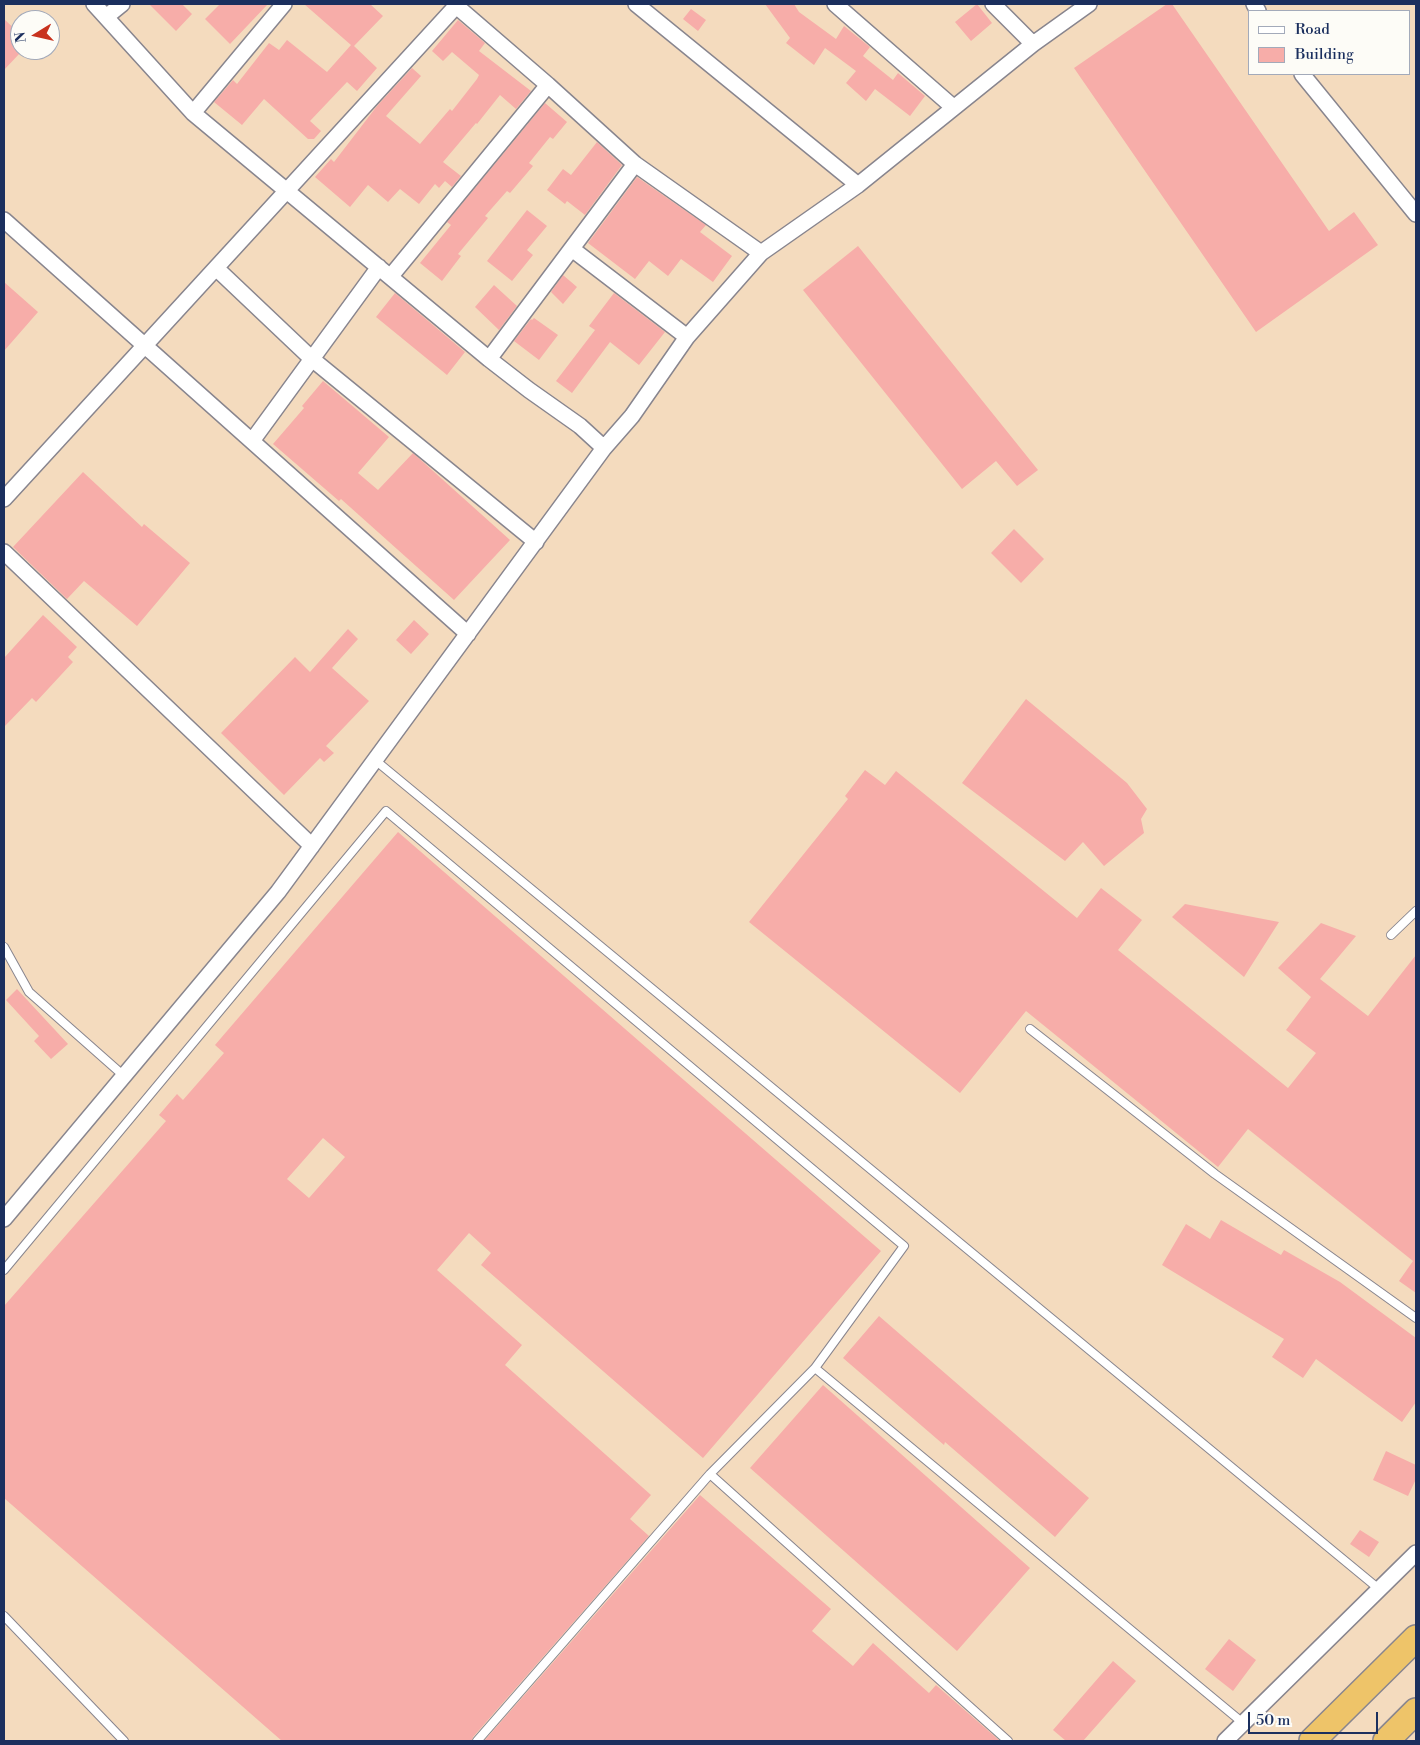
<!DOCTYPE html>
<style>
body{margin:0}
#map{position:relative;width:1420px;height:1745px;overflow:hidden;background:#f4dbbe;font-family:"Libre Bodoni",serif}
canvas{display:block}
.frame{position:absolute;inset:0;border:5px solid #1b2f5e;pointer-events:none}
.legend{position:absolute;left:1248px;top:10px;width:162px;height:65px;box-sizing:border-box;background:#fdfcf7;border:1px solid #a3aaba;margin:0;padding:6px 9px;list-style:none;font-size:15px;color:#1b2f5e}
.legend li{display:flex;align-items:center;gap:10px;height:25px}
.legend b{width:25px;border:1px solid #a3aaba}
.north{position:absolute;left:10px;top:10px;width:50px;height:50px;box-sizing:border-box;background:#fdfcf7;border:1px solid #a3aaba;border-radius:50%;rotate:261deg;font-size:14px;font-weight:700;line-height:20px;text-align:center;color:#1b2f5e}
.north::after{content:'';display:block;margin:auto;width:18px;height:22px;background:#c8321e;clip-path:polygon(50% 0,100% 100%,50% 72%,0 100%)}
.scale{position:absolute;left:1248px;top:1712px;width:130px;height:22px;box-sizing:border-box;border:2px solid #1b2f5e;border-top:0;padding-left:6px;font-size:15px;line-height:18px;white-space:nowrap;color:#1b2f5e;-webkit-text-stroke:4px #fdfcf7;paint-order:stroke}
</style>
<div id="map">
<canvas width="1420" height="1745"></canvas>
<div class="frame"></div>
<ul class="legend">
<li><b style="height:6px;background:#fff"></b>Road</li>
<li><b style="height:14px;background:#f7ada9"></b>Building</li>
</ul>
<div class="north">N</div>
<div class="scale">50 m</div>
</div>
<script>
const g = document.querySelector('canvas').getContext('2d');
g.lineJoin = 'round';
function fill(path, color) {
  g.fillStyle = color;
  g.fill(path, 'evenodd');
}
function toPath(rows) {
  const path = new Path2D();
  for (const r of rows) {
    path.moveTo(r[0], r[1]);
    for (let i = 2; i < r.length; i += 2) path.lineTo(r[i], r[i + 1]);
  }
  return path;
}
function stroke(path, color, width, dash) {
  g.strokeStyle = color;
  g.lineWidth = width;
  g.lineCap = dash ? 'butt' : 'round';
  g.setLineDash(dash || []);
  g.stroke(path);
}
const building = toPath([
 [149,4,182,4,192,14,176,31],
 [220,4,268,4,230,44,205,19],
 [304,4,370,4,383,16,354,46,377,68,357,91,347,82,310,121,321,131,314,139,308,139,264,99,242,125,214,102,233,80,237,84,269,43,279,50,287,40,327,72,351,45],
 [765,4,794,4,799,12,836,39,844,26,870,47,863,56,893,80,898,73,925,96,910,116,875,89,866,101,846,83,856,71,825,48,814,65,786,43,790,38],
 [977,4,992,23,971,41,955,22],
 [1167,4,1172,4,1329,231,1354,212,1378,245,1256,332,1074,68],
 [691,9,706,20,698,31,683,19],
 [4,19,20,34,20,53,4,70],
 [458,20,485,43,479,51,531,91,516,109,500,95,477,124,476,123,443,162,461,176,452,187,445,181,439,188,435,184,419,204,400,189,388,202,368,185,350,207,315,177,331,159,334,162,377,106,412,68,421,76,386,116,420,144,450,109,452,111,477,79,479,75,452,52,443,61,432,51],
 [545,103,567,122,553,139,550,137,529,163,533,166,510,193,507,191,485,216,488,218,458,254,461,256,442,281,420,263,451,225,447,222],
 [597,142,622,165,585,215,567,201,565,204,547,190,563,169,571,175],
 [637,177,706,225,700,232,732,256,713,282,681,259,668,276,649,261,635,279,588,243],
 [527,210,547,226,527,250,533,255,512,281,487,261],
 [858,246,1038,470,1017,486,996,461,962,489,803,290],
 [563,275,577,287,563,304,551,292],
 [4,282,38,312,4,351],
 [494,285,517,306,499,330,475,307],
 [395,293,465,352,447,375,376,317],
 [614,293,665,332,639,365,610,342,572,393,556,381,595,330,589,326],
 [534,318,558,335,539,360,514,341,531,319,532,320],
 [323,381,389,437,358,473,378,490,413,453,510,540,454,600,341,499,339,501,273,444,304,408,302,406],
 [83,472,142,527,144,524,190,563,137,626,84,581,67,599,13,547],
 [1014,529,1044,559,1021,583,991,553],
 [43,615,77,647,68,657,73,662,36,702,32,698,4,727,4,658],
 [414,620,429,634,411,654,396,640],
 [348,629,358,639,332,668,369,701,326,746,334,753,324,762,320,758,284,795,221,733,295,657,310,672],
 [1026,699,1127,783,1147,809,1141,819,1144,833,1104,866,1083,842,1065,861,962,783],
 [865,770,885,785,896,771,1077,918,1101,888,1142,920,1118,950,1288,1088,1316,1053,1286,1030,1311,997,1278,968,1321,923,1356,936,1320,979,1368,1016,1416,955,1416,1293,1399,1281,1413,1261,1248,1129,1218,1167,1026,1011,960,1093,749,922,848,799,845,796],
 [398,832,881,1251,703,1458,481,1265,491,1253,469,1233,437,1270,522,1345,505,1365,651,1495,630,1519,649,1536,473,1737,472,1741,282,1741,4,1498,4,1306,166,1121,159,1115,177,1094,183,1100,224,1053,215,1045],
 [323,1138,345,1157,309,1198,287,1179],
 [1185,904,1279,922,1244,977,1172,917],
 [17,989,68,1044,51,1059,34,1041,39,1036,6,1000],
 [1221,1220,1281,1255,1284,1250,1340,1282,1416,1338,1416,1402,1402,1422,1316,1359,1303,1378,1272,1357,1284,1339,1162,1265,1186,1224,1210,1239],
 [879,1316,1089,1498,1055,1537,945,1442,944,1445,843,1358],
 [823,1385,1030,1568,957,1651,750,1468],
 [1386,1451,1416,1465,1416,1479,1408,1496,1373,1480],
 [700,1495,831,1609,812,1631,853,1666,873,1643,929,1693,936,1685,1000,1741,484,1741],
 [1360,1530,1379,1542,1369,1557,1350,1544],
 [1229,1639,1256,1660,1233,1691,1205,1669],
 [1113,1661,1136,1681,1083,1741,1066,1741,1053,1730]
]);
const service = toPath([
 [375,760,1379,1589],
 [1391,935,1416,911],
 [4,947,29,992,124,1076],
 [1030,1029,1215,1174,1416,1318],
 [4,1270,386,811,904,1246,815,1368,710,1474,477,1741],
 [815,1368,1243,1723],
 [710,1474,1008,1741],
 [4,1616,124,1741]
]);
const minor = toPath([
 [94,4,193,113,489,359,529,390,580,426,604,448],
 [454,4,548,85,635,164,761,253],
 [636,4,858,185],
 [835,4,953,107],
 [993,4,1033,44],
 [1254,4,1258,11],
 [106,17,122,4],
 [1302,74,1416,214],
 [193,113,284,4],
 [4,220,468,634],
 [572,249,687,337],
 [216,268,312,359,536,542],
 [391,276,548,85],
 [489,359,635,164],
 [252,441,379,267],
 [4,499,458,4],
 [4,552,312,846],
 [4,1219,278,892,604,448,632,416,687,337,761,253,858,185,1033,44,1089,4],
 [1225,1741,1416,1553]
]);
const trunk = toPath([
 [1312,1741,1416,1638],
 [1386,1741,1416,1711]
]);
fill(building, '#f7ada9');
stroke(service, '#88858e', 10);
stroke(minor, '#88858e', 18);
stroke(trunk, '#88858e', 28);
stroke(service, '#fff', 8);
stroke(minor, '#fff', 15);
stroke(trunk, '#eec469', 25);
</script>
